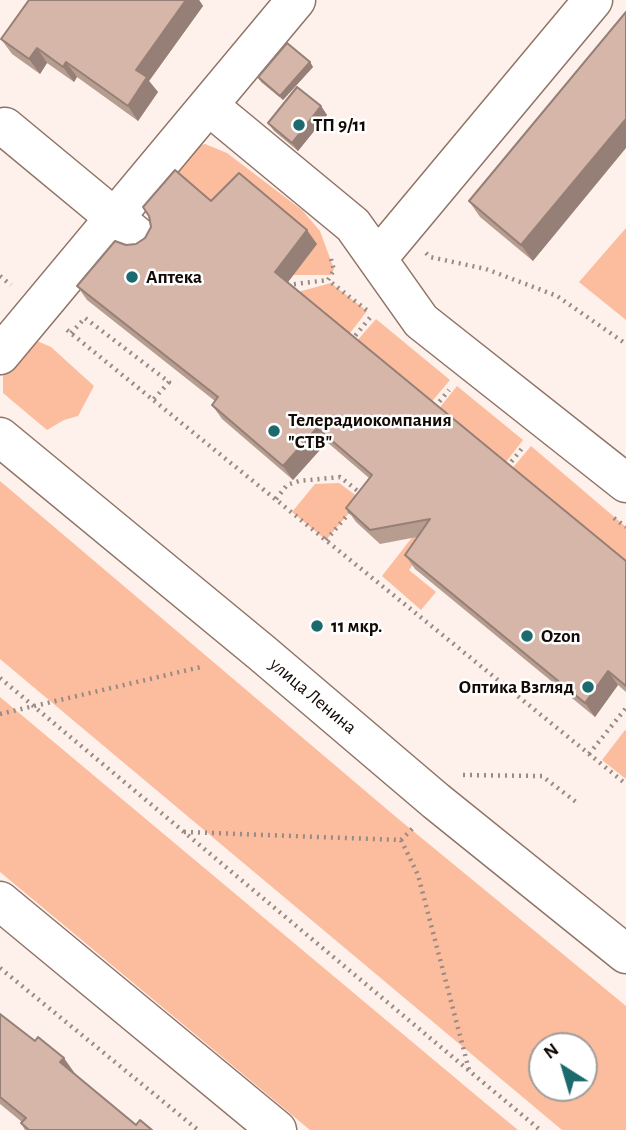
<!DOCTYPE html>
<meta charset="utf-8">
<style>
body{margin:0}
#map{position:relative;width:626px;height:1130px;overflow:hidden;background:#fef1eb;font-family:"Alegreya Sans",sans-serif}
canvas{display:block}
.north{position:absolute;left:528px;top:1032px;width:70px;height:70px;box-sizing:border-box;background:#fff;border:2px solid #a19d9b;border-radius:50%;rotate:323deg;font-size:19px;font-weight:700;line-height:28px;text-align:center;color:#130905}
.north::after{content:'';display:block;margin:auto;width:24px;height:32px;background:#1c696e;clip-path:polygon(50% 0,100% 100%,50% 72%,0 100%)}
</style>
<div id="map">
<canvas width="626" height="1130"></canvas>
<div class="north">N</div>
</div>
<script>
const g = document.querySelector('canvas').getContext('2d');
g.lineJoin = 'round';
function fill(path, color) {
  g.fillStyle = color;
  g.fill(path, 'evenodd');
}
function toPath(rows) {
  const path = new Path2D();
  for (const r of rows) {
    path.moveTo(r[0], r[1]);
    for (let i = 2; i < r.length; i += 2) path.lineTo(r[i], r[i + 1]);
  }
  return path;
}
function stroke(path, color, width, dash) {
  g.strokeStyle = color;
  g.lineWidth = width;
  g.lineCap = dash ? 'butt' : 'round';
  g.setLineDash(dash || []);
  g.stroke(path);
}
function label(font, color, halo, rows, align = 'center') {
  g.font = font + ' "Alegreya Sans",sans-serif';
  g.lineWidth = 5;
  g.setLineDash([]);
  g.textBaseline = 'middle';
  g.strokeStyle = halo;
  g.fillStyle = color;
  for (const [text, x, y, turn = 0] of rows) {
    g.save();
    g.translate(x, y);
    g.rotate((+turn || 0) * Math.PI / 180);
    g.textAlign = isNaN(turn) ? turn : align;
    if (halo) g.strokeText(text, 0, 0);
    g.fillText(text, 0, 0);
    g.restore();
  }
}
const green = toPath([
 [205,144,227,153,302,210,320,231,334,269,331,275,293,275,170,172,189,149],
 [626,228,626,320,579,282],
 [331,283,367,311,347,337,294,293],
 [376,319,450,380,429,405,355,343],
 [37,341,51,347,94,386,78,416,64,420,47,430,3,393,3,366],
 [457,386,523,440,503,466,437,411],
 [531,446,626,527,626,567,510,471],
 [0,481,396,817,626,1006,626,1130,562,1130,0,659],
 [542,1046,584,1046,584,1088,542,1088],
 [339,483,361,499,326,540,292,512,315,484],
 [417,531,431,540,409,570,436,592,421,610,382,576],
 [0,697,484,1102,518,1130,310,1130,0,872],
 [625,730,626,731,626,779,602,760]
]);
const path = toPath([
 [426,253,430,257,486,269,557,296,626,344],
 [331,259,334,270,328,280,369,312],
 [0,276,11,285],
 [287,285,328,280],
 [67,330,626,784],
 [71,333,85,318,169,382,153,400],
 [351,341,372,315],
 [435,407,449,390],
 [507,467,524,446],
 [276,499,287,485,299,481,340,477,363,495],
 [614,518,626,527],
 [326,540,352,510],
 [0,678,540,1130],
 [0,714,201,667],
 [589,754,626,708],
 [463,775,542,776,576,802],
 [184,832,401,840,414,827],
 [401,840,418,875,469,1070],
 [0,968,198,1130]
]);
const minor = toPath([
 [209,106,353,225,421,321,626,483],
 [5,127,139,238],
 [377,259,593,0],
 [0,355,296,0],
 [0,901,277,1130]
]);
const major = toPath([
 [0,437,262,653,436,801,626,954]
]);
const wall = toPath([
 [29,0,199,0,203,6,149,81,158,92,138,121,77,77,74,82,47,63,40,74,12,54,1,39],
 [626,12,533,261,480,217,469,201],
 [310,62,313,67,283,100,261,82,258,77],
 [321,106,327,115,298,151,274,131,268,123],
 [211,201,317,244,288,282,626,561,626,692,618,685,595,717,415,569,405,555,417,537,380,544,356,522,346,508,369,478,327,442,293,480,222,419,212,405,215,401,87,300,77,286,126,245,136,244],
 [0,1014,136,1125,152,1130,25,1130,21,1123,22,1122,0,1104]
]);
const shadedWall = toPath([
 [186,0,199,0,203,6,149,81,158,92,138,121,128,106,136,70],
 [37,48,47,63,40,74,29,59],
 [66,62,77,77,74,82,63,67],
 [310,62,313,67,283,100,280,96],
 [321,106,327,115,298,151,292,143],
 [626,119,626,148,533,261,521,245],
 [307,230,317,244,285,286,275,272],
 [317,428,327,442,293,480,283,466],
 [608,671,618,685,595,717,585,703],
 [64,1058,76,1075,60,1062]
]);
const building = toPath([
 [29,0,186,0,136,70,147,77,128,106,66,62,63,67,37,48,29,59,1,39,29,0],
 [626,12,626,119,521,245,469,201,626,12],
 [287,43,310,62,280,96,258,77,287,43],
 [297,87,321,106,292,143,268,123,297,87],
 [175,170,211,201,239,173,307,230,275,272,626,561,626,686,608,671,585,703,405,555,430,519,370,530,346,508,372,475,317,428,283,466,212,405,218,397,77,286,115,241,126,245,136,244,145,238,151,227,149,216,143,207,175,170],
 [0,1014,35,1041,38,1037,64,1058,60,1062,136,1125,140,1120,152,1130,29,1130,21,1123,26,1118,0,1097,0,1014]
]);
const markers = [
 [299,125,7,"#1c696e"],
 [132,277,7,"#1c696e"],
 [274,431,7,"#1c696e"],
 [317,626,7,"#1c696e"],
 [527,636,7,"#1c696e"],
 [588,687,7,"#1c696e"]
];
const poiNames = [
 ["ТП 9/11",313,125],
 ["Аптека",146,277],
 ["Телерадиокомпания",288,420],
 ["\"СТВ\"",288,442],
 ["11 мкр.",331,626],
 ["Ozon",541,636],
 ["Оптика Взгляд",574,687,"right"]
];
const streetNames = [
 ["улица Ленина",313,696,40]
];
fill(green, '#fcbc9e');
stroke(minor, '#8f7366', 41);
stroke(major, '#8f7366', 41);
stroke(path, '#968b85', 4.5, [2, 5]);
stroke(minor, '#fff', 38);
stroke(major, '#fff', 38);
fill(wall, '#b79d90');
fill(shadedWall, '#957f76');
fill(building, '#d5b6a8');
stroke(building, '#957f76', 2);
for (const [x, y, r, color] of markers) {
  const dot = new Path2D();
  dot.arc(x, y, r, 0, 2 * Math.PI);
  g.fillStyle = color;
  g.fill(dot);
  stroke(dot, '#fff', 2.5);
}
label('bold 19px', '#130905', '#fff', poiNames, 'left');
label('19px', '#130905', '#fff', streetNames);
</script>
